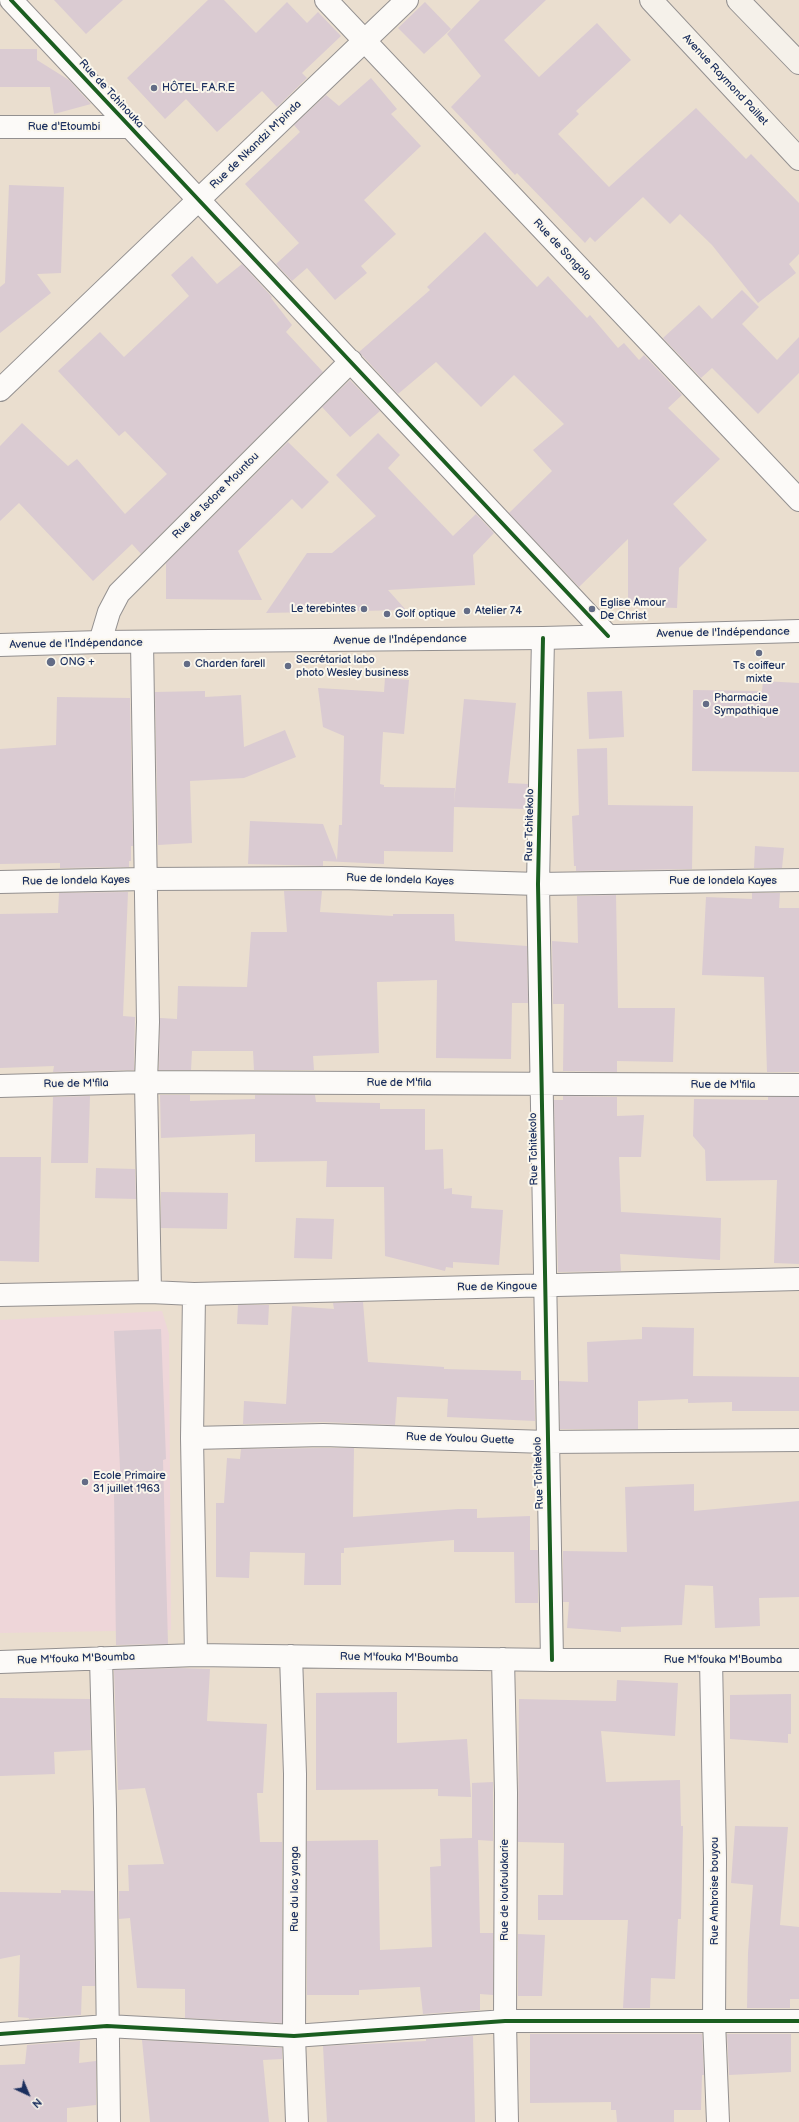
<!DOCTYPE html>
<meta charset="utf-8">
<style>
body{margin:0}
#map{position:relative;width:799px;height:2122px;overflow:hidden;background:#eadecf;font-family:"Balsamiq Sans",sans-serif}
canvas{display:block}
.north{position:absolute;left:8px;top:2074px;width:40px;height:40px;-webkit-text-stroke:3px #fbf7ec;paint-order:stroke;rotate:136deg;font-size:11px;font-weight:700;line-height:16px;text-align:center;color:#1b2f5e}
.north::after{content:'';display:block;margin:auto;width:14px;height:18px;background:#1b2f5e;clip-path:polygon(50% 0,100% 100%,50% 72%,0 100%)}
</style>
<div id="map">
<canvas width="799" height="2122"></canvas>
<div class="north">N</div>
</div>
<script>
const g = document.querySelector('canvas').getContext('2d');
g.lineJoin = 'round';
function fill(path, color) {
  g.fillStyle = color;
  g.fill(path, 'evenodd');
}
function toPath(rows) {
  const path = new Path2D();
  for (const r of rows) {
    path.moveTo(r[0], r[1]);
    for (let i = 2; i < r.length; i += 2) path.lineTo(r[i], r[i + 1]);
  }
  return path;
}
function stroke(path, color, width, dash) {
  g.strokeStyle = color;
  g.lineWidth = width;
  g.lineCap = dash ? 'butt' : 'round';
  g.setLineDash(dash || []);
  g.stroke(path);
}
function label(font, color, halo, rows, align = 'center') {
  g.font = font + ' "Balsamiq Sans",sans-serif';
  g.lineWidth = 4;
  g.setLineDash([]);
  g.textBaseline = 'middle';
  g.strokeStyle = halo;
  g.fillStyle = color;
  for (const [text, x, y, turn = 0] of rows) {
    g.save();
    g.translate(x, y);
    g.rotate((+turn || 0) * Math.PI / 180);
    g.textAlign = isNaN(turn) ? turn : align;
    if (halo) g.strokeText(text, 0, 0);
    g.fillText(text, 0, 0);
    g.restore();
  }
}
const built = toPath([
 [162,1311,169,1334,171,1630,0,1633,0,1320]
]);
const building = toPath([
 [54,0,123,0,86,34],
 [208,0,224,0,256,33,287,2,307,23,318,12,341,36,302,73,307,78,277,107,262,91,217,132,186,99,165,119,127,78],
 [480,0,546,0,504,40,539,77,597,23,631,60,576,111,579,114,558,134,609,187,696,108,746,159,751,154,799,203,799,254,789,264,796,273,758,303,712,245,680,214,670,224,643,197,595,242,590,237,585,243,517,173,515,175,451,107,481,76,447,34],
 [425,2,451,29,424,54,398,28],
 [0,49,37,49,37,60,69,80,91,104,54,114,50,87,0,87],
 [371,78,397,109,391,114,421,146,364,200,396,234,361,266,367,273,335,300,307,268,292,281,276,264,299,243,245,184,300,132,294,125,326,95,339,106],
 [9,185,64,187,61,273,37,274,51,293,0,333,0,287,5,283],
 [485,232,537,287,548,276,587,318,590,315,618,348,624,343,639,360,644,355,682,395,668,408,720,459,673,504,707,540,679,568,677,608,649,607,649,602,628,602,628,539,579,587,509,513,552,471,533,450,564,424,514,375,481,407,436,362,398,394,359,352,430,290,427,287],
 [192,256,217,284,242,264,272,297,271,298,292,325,286,332,323,372,141,554,132,544,93,581,19,503,0,521,0,446,22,423,68,466,77,459,125,514,167,474,125,431,119,436,58,371,100,332,124,357,189,296,171,275],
 [742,290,759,307,742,324,777,360,799,337,799,373,758,414,712,368,701,378,663,338,699,305,712,319],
 [350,380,380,411,350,437,322,407],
 [378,433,400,455,388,468,453,536,476,514,494,533,473,555,475,585,388,590,406,610,266,613,307,553,332,553,376,516,336,475],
 [288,442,329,482,302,509,292,499,238,551,262,600,166,599,166,563],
 [385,678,409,680,404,734,383,732,380,784,384,785,384,787,455,788,454,804,464,699,516,703,508,783,528,784,527,809,454,807,453,852,384,851,384,864,323,861,323,866,248,864,250,821,323,824,337,860,339,825,342,825,344,736,323,727,318,688,384,692],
 [763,681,799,683,799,772,692,771,693,690,762,691],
 [205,691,205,697,241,695,244,747,285,730,296,757,244,778,190,781,192,843,158,845,155,692],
 [622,691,624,737,589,739,587,692],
 [57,697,130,698,133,846,131,846,131,861,129,861,129,867,60,868,60,863,0,864,0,749,56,745],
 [607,748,608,805,693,806,692,869,576,871,576,866,574,866,572,816,579,815,577,749],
 [755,846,784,848,782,868,754,868],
 [284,891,322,891,320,912,393,916,393,914,454,914,455,941,527,946,528,1003,512,1003,511,1059,436,1058,437,980,377,982,379,1053,313,1056,314,1070,254,1070,253,1051,192,1051,191,1070,159,1070,160,1018,177,1019,178,986,247,987,251,932,287,932],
 [128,892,123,1016,135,1017,134,1070,53,1072,54,1066,0,1068,0,914,58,913,59,893],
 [752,893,780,893,779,908,799,908,799,1072,767,1072,764,977,702,975,706,897,752,899],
 [616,895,618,1008,675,1008,673,1062,617,1061,617,1072,563,1071,564,1004,553,1004,552,941,578,943,577,896],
 [160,1095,190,1095,190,1101,255,1099,255,1095,315,1095,316,1102,380,1103,380,1109,425,1109,425,1150,443,1149,444,1189,452,1188,452,1194,472,1196,471,1208,503,1210,499,1265,453,1262,453,1268,446,1267,445,1271,385,1256,384,1187,326,1187,327,1161,255,1162,255,1134,161,1138],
 [90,1096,88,1163,51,1163,53,1097],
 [563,1096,617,1097,617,1116,644,1115,641,1157,619,1157,621,1212,721,1218,720,1260,620,1254,621,1271,558,1272,554,1100,563,1100],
 [768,1097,799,1097,799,1264,774,1263,777,1180,706,1181,705,1150,693,1136,694,1099,768,1100],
 [0,1157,41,1157,39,1262,0,1261],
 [96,1168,135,1169,136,1199,95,1198],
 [161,1192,228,1193,227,1229,161,1228],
 [296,1218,334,1219,332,1259,294,1258],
 [363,1302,368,1362,444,1367,444,1369,521,1371,521,1380,534,1380,535,1421,447,1417,448,1399,397,1397,395,1425,323,1422,243,1424,244,1401,286,1404,292,1306,334,1309,333,1303],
 [238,1305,269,1305,268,1325,237,1324],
 [642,1327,694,1328,693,1376,799,1377,799,1411,732,1411,732,1402,688,1403,688,1399,638,1401,638,1429,560,1429,559,1381,588,1382,587,1342,642,1339],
 [161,1329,166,1459,163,1460,168,1644,116,1645,114,1492,121,1492,114,1331],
 [323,1448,354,1448,353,1517,458,1509,477,1509,477,1518,530,1516,530,1550,538,1550,538,1603,515,1603,514,1552,454,1552,454,1540,344,1548,344,1553,341,1553,341,1585,304,1585,305,1553,250,1552,249,1578,216,1577,216,1503,224,1503,227,1458,240,1459,241,1449],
 [694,1484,694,1511,799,1501,799,1597,759,1598,760,1626,715,1628,713,1586,685,1585,682,1625,621,1627,621,1632,567,1628,569,1602,563,1602,563,1551,627,1552,625,1487],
 [178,1668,210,1669,207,1721,267,1724,263,1793,257,1793,260,1842,282,1842,282,2023,185,2018,185,1989,137,1988,130,1918,119,1919,119,1891,129,1891,128,1865,164,1864,145,1788,118,1790,114,1670],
 [617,1680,678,1683,675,1736,601,1731,606,1782,680,1780,681,1826,683,1826,681,1919,678,1919,675,1979,651,1978,650,2008,623,2008,628,1920,538,1920,538,1895,563,1895,564,1843,518,1842,519,1699,616,1701],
 [397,1692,397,1743,467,1739,471,1797,438,1796,438,1789,316,1790,316,1693],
 [791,1694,791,1734,788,1734,788,1743,730,1739,730,1695],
 [0,1698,90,1699,91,1750,54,1752,55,1774,0,1776],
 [493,1782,493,1841,478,1840,480,1933,493,1933,493,1995,480,1994,480,2010,423,2014,420,1987,359,1990,359,1995,307,1995,307,1841,378,1840,380,1950,432,1947,430,1867,441,1866,440,1839,472,1838,472,1783],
 [735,1826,788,1827,780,1925,799,1927,799,1999,790,1999,790,2008,747,2008,748,1953,753,1885,731,1883],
 [61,1890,94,1891,95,1986,82,1986,81,2015,29,2019,29,2018,18,2017,20,1955,0,1959,0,1892,61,1893],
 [518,1934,545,1935,542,1996,518,1996],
 [530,2034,702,2034,704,2075,702,2075,701,2110,674,2110,674,2122,617,2122,616,2110,611,2110,611,2102,530,2103],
 [727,2034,791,2034,791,2072,729,2075],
 [473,2036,475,2122,327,2122,323,2046,426,2041,426,2039],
 [142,2040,282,2048,282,2059,263,2060,269,2122,150,2122],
 [80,2041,79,2063,96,2061,96,2105,67,2108,67,2122,0,2122,0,2065,25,2064,27,2045]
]);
const minor = toPath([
 [11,0,608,636],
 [326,0,799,500],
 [0,127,129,127],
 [0,390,407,0],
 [543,638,538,884,552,1660],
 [100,642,109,612,119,593,351,361],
 [142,642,148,1022,146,1082,150,1292],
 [0,882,145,879,341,878,538,884,799,880],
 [0,1086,146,1082,799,1085],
 [194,1294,192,1438,196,1655],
 [0,1295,150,1292,194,1294,799,1279],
 [192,1438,323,1435,547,1442,799,1440],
 [291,1656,295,1774,294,2036,297,2122],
 [101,1658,105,1809,109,2122],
 [503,1659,506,1793,505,2021,507,2122],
 [711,1660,715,1859,714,2021,718,2122],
 [0,1662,196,1655,552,1660,799,1660],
 [0,2034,107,2026,294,2036,505,2021,799,2021]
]);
const tertiary = toPath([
 [0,645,100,642,543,638,799,631]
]);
const secondary = toPath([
 [651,0,799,159],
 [738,0,799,63]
]);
const cycleway = toPath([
 [11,0,608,636],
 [543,638,538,884,552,1660],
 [0,2034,107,2026,294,2036,505,2021,799,2021]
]);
const markers = [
 [154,88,4,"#636c86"],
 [364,609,4,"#636c86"],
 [592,609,4,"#636c86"],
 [467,611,4,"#636c86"],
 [387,614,4,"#636c86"],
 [759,653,4,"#636c86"],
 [51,662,5,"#636c86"],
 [187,664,4,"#636c86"],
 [288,666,4,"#636c86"],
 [706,704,4,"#636c86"],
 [85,1482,4,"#636c86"]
];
const streetNames = [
 ["Avenue Raymond Paillet",725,80,47],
 ["Rue de Tchinouka",111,94,47],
 ["Rue d'Etoumbi",64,127],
 ["Rue de Nkandzi M'pinda",256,145,-44],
 ["Rue de Songolo",562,250,47],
 ["Rue de Isdore Mountou",216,496,-45],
 ["Avenue de l'Indépendance",723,633,-1],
 ["Avenue de l'Indépendance",400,640,-1],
 ["Avenue de l'Indépendance",76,644,-1],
 ["Rue Tchitekolo",530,825,-89],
 ["Rue de londela Kayes",400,880,2],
 ["Rue de londela Kayes",76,881,-1],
 ["Rue de londela Kayes",723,881],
 ["Rue de M'fila",399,1083],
 ["Rue de M'fila",76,1084,-1],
 ["Rue de M'fila",723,1085],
 ["Rue Tchitekolo",534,1149,-91],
 ["Rue de Kingoue",497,1287,-1],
 ["Rue de Youlou Guette",460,1439,2],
 ["Rue Tchitekolo",539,1473,-92],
 ["Rue M'fouka M'Boumba",399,1658,1],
 ["Rue M'fouka M'Boumba",76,1659,-2],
 ["Rue M'fouka M'Boumba",723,1660],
 ["Rue du lac yanga",295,1889,-90],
 ["Rue de loufoulakarie",505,1890,-90],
 ["Rue Ambroise bouyou",715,1891,-90]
];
const poiNames = [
 ["HÔTEL F.A.R.E",162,88],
 ["Eglise Amour",600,603],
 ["De Christ",600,616],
 ["Le terebintes",356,609,"right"],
 ["Atelier 74",475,611],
 ["Golf optique",395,614],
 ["Secrétariat labo",296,660],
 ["photo Wesley business",296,673],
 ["ONG +",60,662],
 ["Charden farell",195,664],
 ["Ts coiffeur",759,666,"center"],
 ["mixte",759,679,"center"],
 ["Pharmacie",714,698],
 ["Sympathique",714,711],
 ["Ecole Primaire",93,1476],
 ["31 juillet 1963",93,1489]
];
fill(built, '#eed6d9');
fill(building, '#dacbd2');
stroke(minor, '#939090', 24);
stroke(tertiary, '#939090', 24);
stroke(secondary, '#939090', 24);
stroke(minor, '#fcfaf8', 22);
stroke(tertiary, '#fcfaf8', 22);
stroke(secondary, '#f5f1ea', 22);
stroke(cycleway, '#1b5e20', 4);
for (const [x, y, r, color] of markers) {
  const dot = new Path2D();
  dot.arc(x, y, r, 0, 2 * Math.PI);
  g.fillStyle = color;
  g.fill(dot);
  stroke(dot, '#fbf7ec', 1.5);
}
label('11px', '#1b2f5e', '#fbf7ec', streetNames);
label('11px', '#1b2f5e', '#fbf7ec', poiNames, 'left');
</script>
